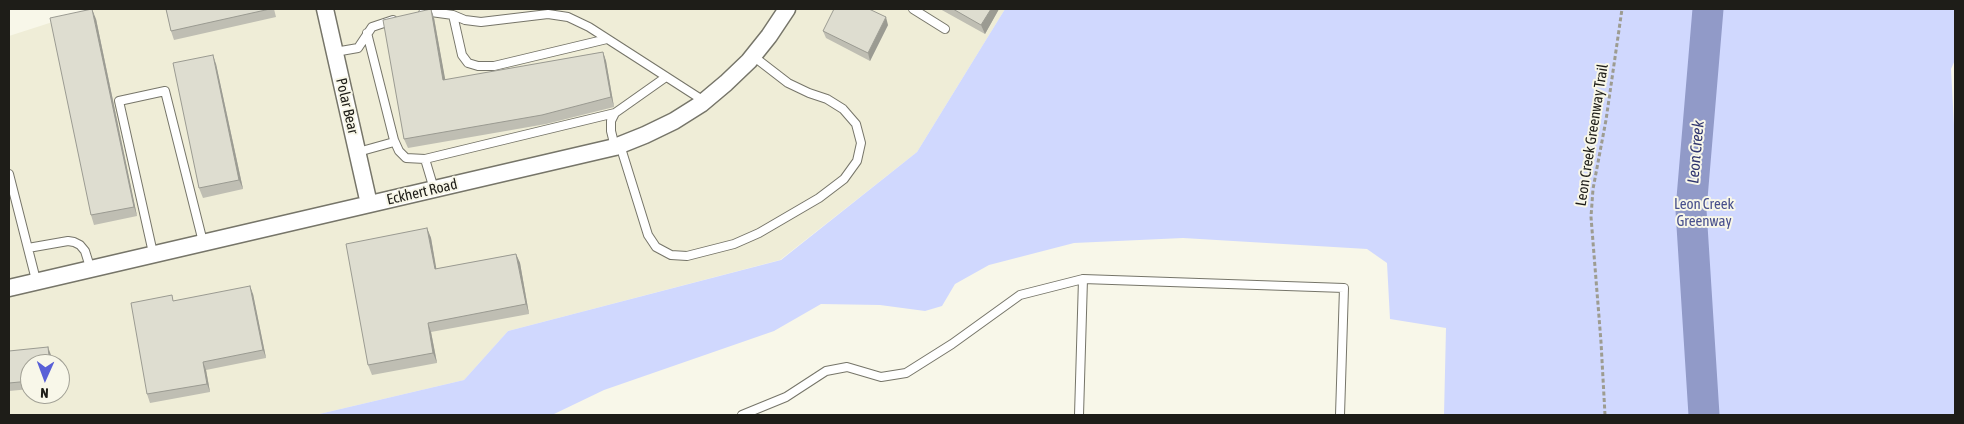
<!DOCTYPE html>
<style>
body{margin:0}
#map{position:relative;width:1964px;height:424px;overflow:hidden;background:#f8f7e9;font-family:"Asap Condensed",sans-serif}
canvas{display:block}
.frame{position:absolute;inset:0;border:10px solid #1e1d18;pointer-events:none}
.north{position:absolute;left:20px;top:354px;width:50px;height:50px;box-sizing:border-box;background:#f8f7e9;border:1px solid #a1a095;border-radius:50%;rotate:182deg;font-size:14px;font-weight:700;line-height:20px;text-align:center;color:#1e1d18}
.north::after{content:'';display:block;margin:auto;width:18px;height:22px;background:#5960d7;clip-path:polygon(50% 0,100% 100%,50% 72%,0 100%)}
</style>
<div id="map">
<canvas width="1964" height="424"></canvas>
<div class="frame"></div>
<div class="north">N</div>
</div>
<script>
const g = document.querySelector('canvas').getContext('2d');
g.lineJoin = 'round';
function fill(path, color) {
  g.fillStyle = color;
  g.fill(path, 'evenodd');
}
function toPath(rows) {
  const path = new Path2D();
  for (const r of rows) {
    path.moveTo(r[0], r[1]);
    for (let i = 2; i < r.length; i += 2) path.lineTo(r[i], r[i + 1]);
  }
  return path;
}
function stroke(path, color, width, dash) {
  g.strokeStyle = color;
  g.lineWidth = width;
  g.lineCap = dash ? 'butt' : 'round';
  g.setLineDash(dash || []);
  g.stroke(path);
}
function label(font, color, halo, rows, align = 'center') {
  g.font = font + ' "Asap Condensed",sans-serif';
  g.lineWidth = 4;
  g.setLineDash([]);
  g.textBaseline = 'middle';
  g.strokeStyle = halo;
  g.fillStyle = color;
  for (const [text, x, y, turn = 0] of rows) {
    g.save();
    g.translate(x, y);
    g.rotate((+turn || 0) * Math.PI / 180);
    g.textAlign = isNaN(turn) ? turn : align;
    if (halo) g.strokeText(text, 0, 0);
    g.fillText(text, 0, 0);
    g.restore();
  }
}
const built = toPath([
 [93,9,1005,9,917,152,780,260,508,331,464,380,315,415,9,415,9,36],
 [30,364,60,364,60,394,30,394]
]);
const green = toPath([
 [1005,9,1955,9,1955,60,1951,69,1955,144,1955,415,1444,415,1446,328,1390,319,1387,263,1367,249,1183,238,1074,243,989,265,955,284,942,306,925,311,880,305,821,304,774,331,604,390,552,415,315,415,464,380,508,331,781,260,917,152]
]);
const river = toPath([
 [1704,415,1691,210,1708,9]
]);
const path = toPath([
 [1605,415,1601,342,1591,217,1593,189,1606,120,1622,9]
]);
const service = toPath([
 [913,9,945,29],
 [423,13,431,12,453,15,465,20,481,22,548,14,568,17,589,27,704,101],
 [453,15,462,55,468,63,478,66,494,66,607,39],
 [367,33,394,140,399,151,406,158,425,159,615,113],
 [335,52,358,48,372,27,393,20],
 [620,145,648,235,656,247,671,255,687,256,734,244,759,233,819,198,844,179,857,161,861,143,856,124,843,109,827,99,809,93,788,83,753,56],
 [615,147,611,131,611,121,615,113,666,77],
 [358,152,394,142],
 [425,159,434,189],
 [9,174,36,280],
 [28,248,68,241,74,242,80,245,85,251,90,267],
 [153,253,119,101,165,91,203,242],
 [742,415,786,397,826,371,847,367,881,377,906,373,952,344,1020,295,1083,279,1344,288,1340,415],
 [1079,415,1083,279]
]);
const minor = toPath([
 [325,9,369,204],
 [9,288,615,147,645,135,674,121,701,104,726,83,749,61,769,36,787,9]
]);
const wall = toPath([
 [166,9,274,9,276,17,174,40,171,31],
 [431,9,434,18,445,80,603,52,606,61,614,107,546,124,408,148,404,139],
 [940,9,999,9,985,34],
 [96,19,137,216,94,225,91,215],
 [888,25,870,61,826,38,823,31],
 [216,64,243,189,203,198,199,188],
 [427,228,431,238,436,269,516,254,520,263,529,314,431,332,437,363,372,375,368,365],
 [253,294,266,358,206,370,210,392,150,403,147,394,174,301],
 [9,351,51,355,52,364,30,364,30,389,9,391]
]);
const shadedWall = toPath([
 [92,9,96,19,137,216,134,207],
 [431,9,434,18,447,89,443,80],
 [991,9,999,9,985,34,981,25],
 [886,17,888,25,870,61,868,53],
 [603,52,606,61,614,107,611,97],
 [213,55,216,64,243,189,239,180],
 [427,228,431,238,438,278,435,269],
 [516,254,520,263,529,314,526,304],
 [250,286,253,294,266,358,263,350],
 [428,323,431,332,437,363,433,353],
 [48,347,51,355,52,364,50,364],
 [203,362,206,370,210,392,207,384]
]);
const building = toPath([
 [92,9,134,207,91,215,50,18,92,9],
 [166,9,270,9,171,31,166,9],
 [431,9,443,80,603,52,611,97,542,115,404,139,383,20,431,9],
 [834,9,869,9,886,17,868,53,823,31,834,9],
 [953,9,991,9,981,25,953,9],
 [213,55,239,180,199,188,173,63,213,55],
 [427,228,435,269,516,254,526,304,428,323,433,353,368,365,346,244,427,228],
 [250,286,263,350,203,362,207,384,147,394,131,303,172,295,173,301,250,286],
 [48,347,50,364,30,364,30,381,9,383,9,351,48,347]
]);
const streetNames = [
 ["Polar Bear",347,106,77],
 ["Leon Creek Greenway Trail",1592,135,-81],
 ["Eckhert Road",422,192,-13]
];
const parkNames = [
 ["Leon Creek",1704,204],
 ["Greenway",1704,221]
];
const waterNames = [
 ["Leon Creek",1696,152,-85]
];
fill(built, '#efedd7');
fill(green, '#d0d8fe');
stroke(river, '#919ac8', 31);
stroke(service, '#767569', 10);
stroke(minor, '#767569', 19);
stroke(path, '#9d9c91', 3, [4, 2.5]);
stroke(service, '#fff', 8);
stroke(minor, '#fff', 16);
fill(wall, '#bfbeb3');
fill(shadedWall, '#9b9b92');
fill(building, '#deddd0');
stroke(building, '#9b9b92', 1);
label('15px', '#1e1d18', '#f8f7e9', streetNames);
label('15px', '#48508c', '#f8f7e9', parkNames);
label('italic 16px', '#2f356e', '#f8f7e9', waterNames);
</script>
